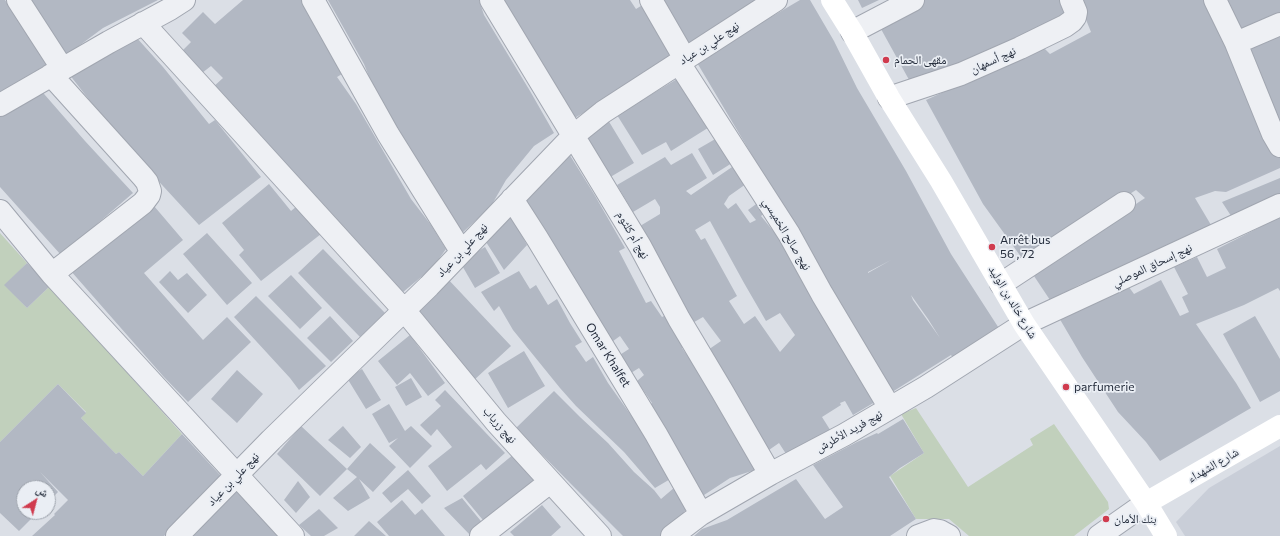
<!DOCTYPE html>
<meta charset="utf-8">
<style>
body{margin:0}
#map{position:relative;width:1280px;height:536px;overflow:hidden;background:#dbdfe6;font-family:Commissioner,"Noto Naskh Arabic",sans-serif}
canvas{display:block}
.north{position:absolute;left:16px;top:480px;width:40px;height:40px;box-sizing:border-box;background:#eaeef4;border:1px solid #9ba1aa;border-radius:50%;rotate:36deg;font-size:11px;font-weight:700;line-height:16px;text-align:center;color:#252d3c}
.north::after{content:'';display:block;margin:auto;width:14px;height:18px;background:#d03b4e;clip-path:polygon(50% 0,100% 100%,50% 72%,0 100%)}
</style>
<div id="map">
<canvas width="1280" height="536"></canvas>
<div class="north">ش</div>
</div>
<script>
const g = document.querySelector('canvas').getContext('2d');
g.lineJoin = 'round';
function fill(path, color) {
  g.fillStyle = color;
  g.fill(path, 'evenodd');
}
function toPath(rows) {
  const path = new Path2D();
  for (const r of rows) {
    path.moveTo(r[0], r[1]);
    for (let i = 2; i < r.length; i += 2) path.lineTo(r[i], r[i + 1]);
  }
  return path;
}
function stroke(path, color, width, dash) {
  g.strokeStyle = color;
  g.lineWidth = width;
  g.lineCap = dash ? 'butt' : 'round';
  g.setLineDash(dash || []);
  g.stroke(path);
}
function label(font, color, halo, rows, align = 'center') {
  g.font = font + ' Commissioner,"Noto Naskh Arabic",sans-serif';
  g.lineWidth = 3.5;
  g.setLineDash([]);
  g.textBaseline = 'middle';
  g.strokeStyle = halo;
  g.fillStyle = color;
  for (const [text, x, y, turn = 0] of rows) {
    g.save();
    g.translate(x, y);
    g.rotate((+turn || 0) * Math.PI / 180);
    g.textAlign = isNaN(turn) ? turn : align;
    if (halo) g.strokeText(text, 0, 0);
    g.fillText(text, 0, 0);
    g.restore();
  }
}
const built = toPath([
 [1280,446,1280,536,1185,536,1176,522,1209,488]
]);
const green = toPath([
 [0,233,27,263,5,285,27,308,50,286,182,434,143,476,119,452,116,454,81,418,86,412,58,384,0,442],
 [916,408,968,487,1033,445,1030,439,1054,424,1108,502,1109,509,1074,536,969,536,949,519,916,519,890,476,924,453,901,414]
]);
const building = toPath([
 [0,0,5,0,49,63,0,93],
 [26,0,158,0,103,28,64,57],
 [243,0,303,0,342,74,337,77,356,104,411,199,431,225,446,249,433,267,396,298,212,88,223,78,211,66,202,73,181,52,191,42,182,33,203,12,215,24],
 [328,0,479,0,484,15,530,91,554,133,534,146,506,180,491,206,461,234,378,99,364,64],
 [498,0,630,0,636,9,644,4,677,57,568,122],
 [659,0,762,0,688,46],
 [800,0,810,0,834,41,857,88,906,171,951,254,1002,333,956,362,951,355,889,394,765,177,696,61],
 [891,260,868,273,868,272],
 [911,295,928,319,940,338,913,300],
 [858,0,879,0,862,8],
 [910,0,1064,0,1070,13,913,87,876,20],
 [1078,0,1209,0,1280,153,1280,168,1226,192,1215,191,1195,198,1214,230,1113,273,1081,284,1050,300,1032,273,1145,198,1136,190,1024,261,983,204,926,100,1043,47,1050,54,1091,32],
 [1226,0,1280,0,1280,17,1239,33],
 [1280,34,1280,127,1246,47],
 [136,37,163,67,209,124,215,120,261,177,199,225,151,173,108,124,69,74],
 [682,76,711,126,671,151,666,142,642,155,617,115],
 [38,87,85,141,133,193,61,255,0,187,0,111],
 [608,120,634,163,607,179,581,136],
 [717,138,732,163,713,175,698,149],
 [566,149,594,194,625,248,619,251,646,303,651,301,662,317,668,314,687,345,682,348,695,367,715,402,743,449,758,469,730,478,701,497,647,407,652,403,637,381,644,375,639,368,626,376,615,358,629,349,620,336,609,344,519,199],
 [692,153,707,178,686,191,691,195,735,165,746,184,729,196,724,204,728,209,736,203,750,223,756,220,748,210,759,202,766,212,761,216,792,254,875,402,853,415,845,401,840,403,841,405,822,417,834,436,790,460,779,443,769,450,752,422,705,352,721,341,703,317,689,325,635,229,660,214,660,207,655,199,633,212,617,185,665,157,671,165],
 [710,221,744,283,766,321,780,313,795,335,780,352,755,316,744,324,729,301,737,296,705,238,701,240,695,230],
 [1280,178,1280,200,1235,222,1222,202],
 [269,184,291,211,297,206,321,234,261,281,239,255,244,250,222,223],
 [154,206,183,240,144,273,203,340,227,317,251,342,188,402,163,376,70,270],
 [511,216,527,245,504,270,486,242],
 [1280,217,1280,291,1278,288,1244,305,1196,324,1236,383,1251,408,1160,461,1146,442,1118,412,1082,357,1058,316,1126,283,1134,294,1161,280,1180,316,1189,312,1182,297,1188,294,1174,267,1197,257,1207,277,1226,268,1217,249],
 [207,233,252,283,227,305,183,254],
 [485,247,500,273,475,288,460,262],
 [323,249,385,313,360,337,298,273],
 [27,263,50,286,27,308,4,285],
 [170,271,178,280,187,273,207,295,188,313,159,282],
 [519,271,530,289,536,285,548,305,557,299,570,323,582,342,575,346,586,362,593,357,608,383,645,435,672,478,655,488,624,452,576,406,560,388,513,330,499,306,494,311,481,292],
 [291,275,322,308,300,329,268,296],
 [446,277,511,346,473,381,409,313],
 [256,296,326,366,299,390,290,378,234,317],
 [330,316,353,341,331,362,307,338],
 [1255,316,1280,359,1280,391,1260,402,1223,334],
 [410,335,445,383,428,396,410,373,397,385,378,361],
 [524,351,545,386,508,408,488,373],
 [362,369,381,400,366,409,347,378],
 [237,370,263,394,237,423,211,399],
 [411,378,422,397,406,406,395,387],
 [58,384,86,413,81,418,116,454,119,452,143,476,182,434,221,476,183,517,164,536,32,536,55,515,54,514,68,500,40,472,58,492,48,502,48,488,24,488,24,512,38,512,19,531,0,513,0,442],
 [445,390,505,453,486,470,481,464,447,491,428,466,452,447,437,429,431,436,420,425,441,406,435,400],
 [554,391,580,417,608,443,634,472,654,490,661,499,675,487,687,508,680,518,662,536,623,536,570,483,516,428],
 [389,404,405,431,411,426,432,446,410,468,389,446,398,438,389,443,372,414],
 [903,419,924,453,900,468,889,477,916,519,890,536,694,536,702,529,727,520,796,479,825,519,843,507,813,465,857,442,877,433,878,434],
 [301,426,347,469,370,443,396,467,373,492,359,479,370,498,348,511,333,498,357,477,347,469,320,496,277,454],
 [343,426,361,447,350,458,328,440],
 [514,454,538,484,487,525,463,496],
 [408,470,431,496,422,504,408,489,391,503,382,493],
 [298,481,310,497,296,513,284,500],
 [233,487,286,536,187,536],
 [462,498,485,526,471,536,444,508],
 [402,500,415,515,422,509,445,536,389,536,377,522],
 [542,505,561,527,551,536,514,536,510,532],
 [319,509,338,528,324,536,311,536,299,525],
 [369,521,386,536,354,536]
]);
const street = toPath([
 [18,0,62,68],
 [313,0,388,134,461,251],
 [491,0,640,246,679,319,722,391,770,474],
 [651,0,685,59],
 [1215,0,1236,43,1273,134,1280,146],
 [143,23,404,310,496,422,600,536],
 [852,32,913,0],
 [1236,43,1280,24],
 [679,63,789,234,822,294,890,408],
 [51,75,143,177,147,182,150,191,149,195,143,203,52,274],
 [889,98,961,74,1020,48,1065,26,1072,21,1075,17,1076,12,1071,0],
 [0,105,109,42,170,9,184,0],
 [512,199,537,238,656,434,701,514],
 [0,211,52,274,293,536],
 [1001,284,1124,203],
 [177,536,271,440,429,286,573,136,603,112,776,0],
 [481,536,550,482],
 [672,536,701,514,770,474,844,435,926,387,1024,324,1280,205],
 [918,536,934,530,940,531,949,536],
 [1099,536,1146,503]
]);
const secondary = toPath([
 [832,0,852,32,889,98,941,181,1024,324,1146,503,1166,536],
 [1146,503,1280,426]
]);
const markers = [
 [886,60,4,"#d03b4e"],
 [992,247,4,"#d03b4e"],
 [1066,387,4,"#d03b4e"],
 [1106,519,4,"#d03b4e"]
];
const streetNames = [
 ["نهج علي بن عياد",709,43,-33],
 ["نهج أسمهان",993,60,-24],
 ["نهج صالح الخميسي",787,234,59],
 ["نهج أم كلثوم",633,235,60],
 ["نهج علي بن عياد",462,250,-47],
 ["نهج إسحاق الموصلي",1152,265,-25],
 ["شارع خالد بن الوليد",1013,302,59],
 ["Omar Khalfet",608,355,58],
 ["نهج زرياب",500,425,49],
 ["نهج فريد الأطرش",849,431,-29],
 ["شارع الشهداء",1213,465,-30],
 ["نهج علي بن عياد",233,479,-46]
];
const poiNames = [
 ["مقهى الحمام",894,60],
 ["Arrêt bus",1000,240],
 ["56 , 72",1000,254],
 ["parfumerie",1074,387],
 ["بنك الأمان",1114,519]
];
fill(built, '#c9ced8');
fill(green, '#c1d0bc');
fill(building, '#b2b8c3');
stroke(street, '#a1a6b0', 24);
stroke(street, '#eef0f4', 22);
stroke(secondary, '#fff', 22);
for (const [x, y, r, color] of markers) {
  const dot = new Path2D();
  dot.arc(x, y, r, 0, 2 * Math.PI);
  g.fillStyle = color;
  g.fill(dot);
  stroke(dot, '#eaeef4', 1.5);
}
label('12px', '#252d3c', '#eaeef4', streetNames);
label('12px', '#252d3c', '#eaeef4', poiNames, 'left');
</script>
